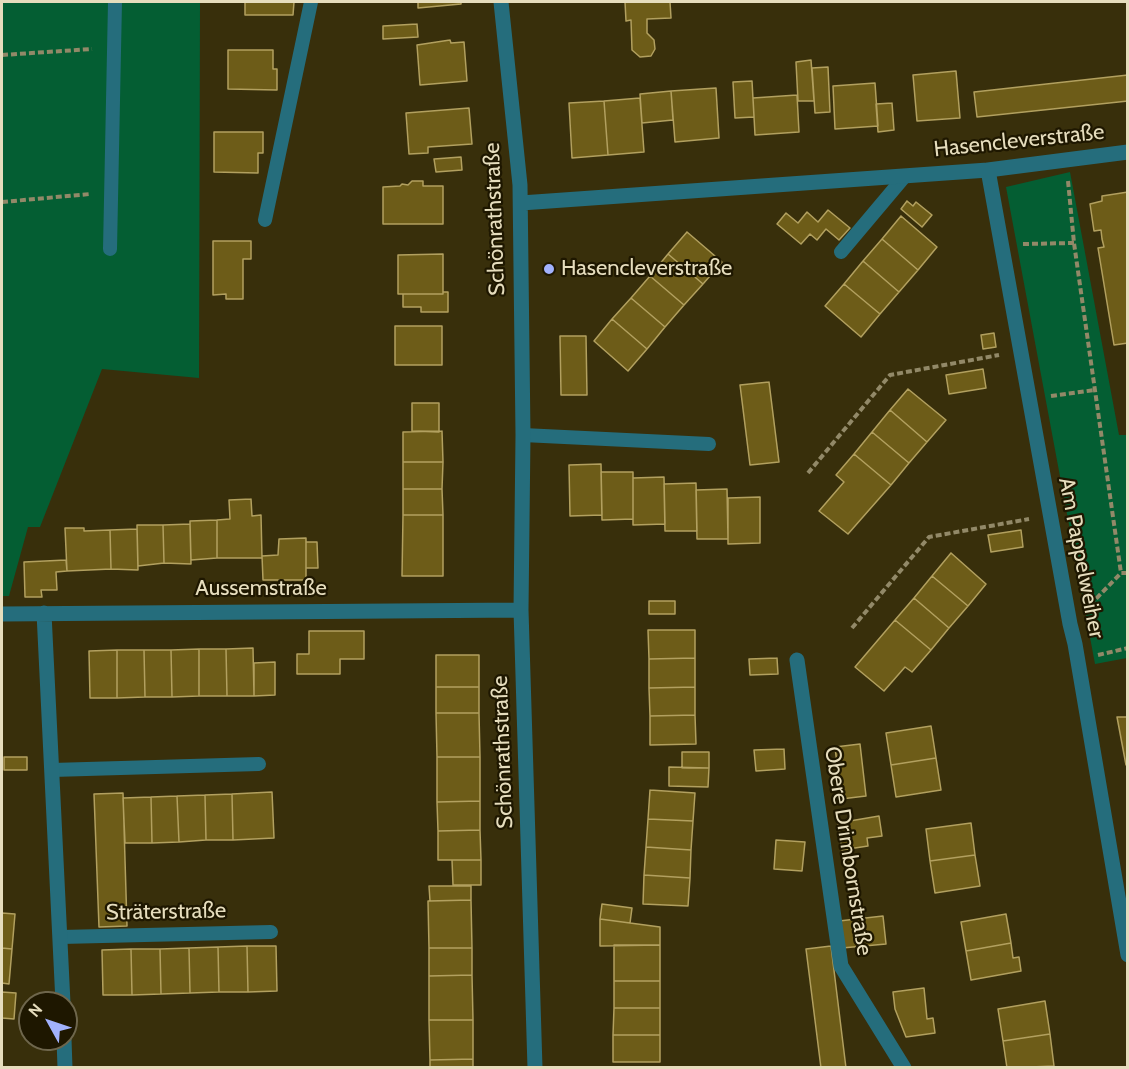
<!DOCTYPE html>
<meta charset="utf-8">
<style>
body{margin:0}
#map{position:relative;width:1129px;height:1069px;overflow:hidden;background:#382f0b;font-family:Cabin,sans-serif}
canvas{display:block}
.frame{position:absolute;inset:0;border:3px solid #e6ddbd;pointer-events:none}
.north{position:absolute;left:18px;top:991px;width:60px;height:60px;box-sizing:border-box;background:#1e1700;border:2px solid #6e664c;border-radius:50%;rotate:310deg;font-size:16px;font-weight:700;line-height:24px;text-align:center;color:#e6ddbd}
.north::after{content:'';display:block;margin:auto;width:21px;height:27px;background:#a2b2fd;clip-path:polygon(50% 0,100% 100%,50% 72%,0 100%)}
</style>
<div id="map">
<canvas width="1129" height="1069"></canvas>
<div class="frame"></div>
<div class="north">N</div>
</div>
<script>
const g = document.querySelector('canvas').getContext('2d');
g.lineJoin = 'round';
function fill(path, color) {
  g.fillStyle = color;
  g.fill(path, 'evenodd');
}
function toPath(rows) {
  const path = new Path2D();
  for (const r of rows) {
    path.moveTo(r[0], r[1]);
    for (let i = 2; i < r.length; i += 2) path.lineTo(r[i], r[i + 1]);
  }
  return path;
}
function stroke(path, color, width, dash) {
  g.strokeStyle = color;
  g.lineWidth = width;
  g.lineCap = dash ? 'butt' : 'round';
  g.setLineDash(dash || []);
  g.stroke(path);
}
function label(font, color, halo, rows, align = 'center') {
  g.font = font + ' Cabin,sans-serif';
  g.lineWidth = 4.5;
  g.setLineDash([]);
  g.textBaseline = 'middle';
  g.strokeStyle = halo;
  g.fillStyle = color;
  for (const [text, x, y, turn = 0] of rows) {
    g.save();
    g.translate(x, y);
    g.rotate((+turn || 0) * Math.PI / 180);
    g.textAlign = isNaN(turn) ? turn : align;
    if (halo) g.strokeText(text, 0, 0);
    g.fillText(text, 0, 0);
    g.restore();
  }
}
const green = toPath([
 [2,2,200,2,199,378,102,369,40,527,28,527,9,596,2,596],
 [1070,172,1119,435,1127,435,1127,658,1095,664,1006,187]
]);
const building = toPath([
 [245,2,294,2,293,15,245,15,245,2],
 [418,2,461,2,461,4,418,8,418,2],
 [625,2,670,2,671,18,647,19,647,33,654,40,655,49,651,56,640,57,632,50,631,20,626,21,625,2],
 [417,24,418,37,383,39,383,26,417,24],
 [450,40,451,43,464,42,467,81,420,85,417,45,450,40],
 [228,50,273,50,273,69,277,69,277,90,228,89,228,50],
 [811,60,814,101,798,101,796,62,811,60],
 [828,67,830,112,815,113,812,68,828,67],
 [956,71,960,118,917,121,913,75,956,71],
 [1128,75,1128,101,977,117,974,92,1128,75],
 [752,81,754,117,735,118,733,82,752,81],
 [875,83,878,126,835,129,833,86,875,83],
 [716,88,719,138,675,142,671,91,716,88],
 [671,91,673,120,642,123,640,94,671,91],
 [797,95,799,132,755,135,753,98,797,95],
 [640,98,644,152,608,155,604,101,640,98],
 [604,101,608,155,572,158,569,103,604,101],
 [892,103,894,130,878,132,876,104,892,103],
 [469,108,472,144,428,147,428,153,409,154,406,113,469,108],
 [214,132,263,132,263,153,258,153,258,173,214,172,214,132],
 [461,157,462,170,436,172,434,159,461,157],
 [412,181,423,181,423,186,443,186,443,224,383,224,383,187,400,186,402,184,408,185,412,181],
 [1128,192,1128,343,1114,345,1098,248,1104,247,1102,239,1101,230,1094,231,1090,204,1102,201,1102,196,1128,192],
 [907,201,913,206,916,202,932,215,922,227,901,209,907,201],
 [828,210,850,228,839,240,826,229,817,240,810,234,801,244,777,224,786,213,798,223,807,212,818,222,828,210],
 [901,216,937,247,918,270,882,239,901,216],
 [687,232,722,262,703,284,668,254,687,232],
 [882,239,918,270,899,292,863,261,882,239],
 [213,241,251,241,251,259,243,259,243,299,226,299,226,294,213,295,213,241],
 [443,254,443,294,398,294,398,255,443,254],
 [668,254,703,284,684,305,650,276,668,254],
 [863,261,899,292,880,314,844,284,863,261],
 [650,276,684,305,665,327,631,298,650,276],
 [844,284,880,314,861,337,825,306,844,284],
 [443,292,448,292,448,312,421,312,421,307,403,307,403,294,443,294,443,292],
 [631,298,665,327,647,349,612,319,631,298],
 [612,319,647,349,628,371,594,341,612,319],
 [395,326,442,326,442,365,395,365,395,326],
 [994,333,996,347,983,349,981,335,994,333],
 [560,336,586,336,587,395,561,395,560,336],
 [983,369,986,388,949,394,946,375,983,369],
 [769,382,779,462,750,465,740,385,769,382],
 [908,389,946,420,927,442,890,410,908,389],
 [412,403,439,403,439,432,412,431,412,403],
 [890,410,927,442,909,463,872,432,890,410],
 [442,431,443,462,403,462,403,432,442,431],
 [872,432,909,463,891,485,854,454,872,432],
 [854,454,891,485,848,534,819,511,844,482,836,475,854,454],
 [403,462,443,462,442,489,403,489,403,462],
 [601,464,602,515,570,516,569,465,601,464],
 [601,472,633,472,633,519,602,520,601,472],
 [664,477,665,524,633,525,633,478,664,477],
 [696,483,697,531,665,531,664,484,696,483],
 [403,489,442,489,443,515,403,515,403,489],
 [727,489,728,539,697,539,696,490,727,489],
 [760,497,760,543,728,544,728,498,760,497],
 [251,499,252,516,261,515,262,558,217,558,217,520,230,519,229,500,251,499],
 [403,515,443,515,443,576,402,576,403,515],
 [217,520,217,558,191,560,190,521,217,520],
 [190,524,191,564,164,563,163,525,190,524],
 [137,525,163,525,164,563,138,566,137,525],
 [65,528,84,528,84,531,110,530,111,569,67,571,65,528],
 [137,529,138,570,111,569,110,530,137,529],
 [1021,530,1023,547,991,552,988,535,1021,530],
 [306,538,306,580,263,580,262,556,278,555,279,539,306,538],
 [306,542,317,542,318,568,306,568,306,542],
 [951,553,986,584,968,606,932,576,951,553],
 [66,560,67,571,56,572,57,590,41,590,42,597,25,597,24,562,66,560],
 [932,576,968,606,949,628,914,598,932,576],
 [914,598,949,628,931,650,895,620,914,598],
 [649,601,675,601,675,614,649,614,649,601],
 [895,620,931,650,912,672,905,667,884,691,855,667,895,620],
 [648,630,695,630,695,658,649,659,648,630],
 [309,631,364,631,364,659,340,659,340,674,297,674,297,654,309,654,309,631],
 [253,648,254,696,227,696,226,649,253,648],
 [199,649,199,696,172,697,171,650,199,649],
 [199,649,226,649,227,696,199,696,199,649],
 [117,650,117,698,90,698,89,651,117,650],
 [117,650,144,650,145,697,117,698,117,650],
 [144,650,171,650,172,697,145,697,144,650],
 [436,655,479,655,479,687,436,687,436,655],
 [695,658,695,687,649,688,649,659,695,658],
 [777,658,778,674,750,675,749,659,777,658],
 [275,662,275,695,254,696,254,663,275,662],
 [436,687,479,687,479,713,436,713,436,687],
 [695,687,695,715,650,716,649,688,695,687],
 [436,713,479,713,480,757,437,757,436,713],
 [695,715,696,744,650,745,650,716,695,715],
 [1117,717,1128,717,1128,764,1126,765,1117,717],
 [931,726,936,758,891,765,886,733,931,726],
 [860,744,866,796,841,799,835,747,860,744],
 [784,749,785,769,756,771,754,750,784,749],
 [682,752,709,752,709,768,682,768,682,752],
 [4,757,27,757,27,770,4,770,4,757],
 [437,757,480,757,480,801,437,802,437,757],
 [936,758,941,790,896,797,891,765,936,758],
 [669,767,709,768,708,787,669,786,669,767],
 [650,790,695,793,693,821,648,819,650,790],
 [272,792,274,838,233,840,232,794,272,792],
 [123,793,127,926,99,927,94,794,123,793],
 [232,794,233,840,206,840,205,795,232,794],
 [205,795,206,840,179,842,177,796,205,795],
 [177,796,179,842,152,843,151,797,177,796],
 [151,797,152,843,125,843,123,798,151,797],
 [480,801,480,830,438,831,437,802,480,801],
 [879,816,882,836,867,838,868,846,842,850,838,823,879,816],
 [648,819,693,821,691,850,646,847,648,819],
 [971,823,975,855,930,861,926,829,971,823],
 [480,830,481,860,438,860,438,831,480,830],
 [776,840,805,842,802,871,774,869,776,840],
 [646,847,691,850,690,878,644,875,646,847],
 [975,855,980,886,935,893,930,861,975,855],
 [452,860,481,860,481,885,453,885,452,860],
 [644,875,690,878,688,906,643,904,644,875],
 [429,886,471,886,471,900,430,901,429,886],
 [471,900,472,948,429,948,428,901,471,900],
 [602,904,632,908,630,923,600,919,602,904],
 [2,913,15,914,12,949,2,948,2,913],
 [1006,914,1011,943,966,951,961,922,1006,914],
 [883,916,886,944,842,948,839,921,883,916],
 [600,919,660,927,660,945,600,946,600,919],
 [1011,943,1013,958,1019,957,1021,971,971,980,966,951,1011,943],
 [614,945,660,945,660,981,614,981,614,945],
 [247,946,276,946,277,991,248,992,247,946],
 [247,946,248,992,219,992,218,947,247,946],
 [831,946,846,1068,821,1068,806,949,831,946],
 [218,947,219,992,190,993,189,948,218,947],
 [2,948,12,949,9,984,2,983,2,948],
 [189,948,190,993,161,994,160,949,189,948],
 [429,948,472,948,472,975,429,976,429,948],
 [131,949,132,995,103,995,102,950,131,949],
 [131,949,160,949,161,994,132,995,131,949],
 [472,975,473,1020,429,1020,429,976,472,975],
 [614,981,660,981,660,1008,614,1008,614,981],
 [924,988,927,1019,933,1018,935,1033,906,1037,895,1009,893,992,924,988],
 [2,992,16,993,14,1019,2,1018,2,992],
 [1045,1001,1050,1034,1003,1041,998,1009,1045,1001],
 [614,1008,660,1008,660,1035,613,1035,614,1008],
 [429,1020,473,1020,473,1059,430,1060,429,1020],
 [1050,1034,1054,1066,1007,1068,1003,1041,1050,1034],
 [613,1035,660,1035,660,1062,613,1062,613,1035],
 [473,1059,473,1068,430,1068,430,1060,473,1059]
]);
const path = toPath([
 [2,55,92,49],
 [1068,181,1074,243,1121,573,1128,573],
 [2,202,90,194],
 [1023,244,1074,243],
 [1051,396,1095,390],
 [808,473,890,375,999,355],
 [1090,605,1121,573],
 [852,628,929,537,1029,519],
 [1098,655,1128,648]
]);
const service = toPath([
 [265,220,311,2],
 [110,249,115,2],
 [841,252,905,176],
 [523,435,709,444],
 [52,770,259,764],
 [61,937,271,932]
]);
const minor = toPath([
 [501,2,520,185,523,435,521,610,535,1068],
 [988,170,1070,624,1075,644,1128,955],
 [521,203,988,170,1128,152],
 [44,613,63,1003],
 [2,614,521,610],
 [797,660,841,966,904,1068],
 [64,1039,65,1068]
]);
const markers = [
 [549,269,6,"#a2b2fd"]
];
const streetNames = [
 ["Hasencleverstraße",1019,141,-6],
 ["Schönrathstraße",495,219,-92],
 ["Am Pappelweiher",1081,558,79],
 ["Aussemstraße",261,589],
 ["Schönrathstraße",503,752,-92],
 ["Obere Drimbornstraße",848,851,81],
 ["Sträterstraße",166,912,-1]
];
const poiNames = [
 ["Hasencleverstraße",561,269]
];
fill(green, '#045e33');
fill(building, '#6d5c18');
stroke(building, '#b2a05f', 1.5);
stroke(path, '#928968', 4, [6, 3]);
stroke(service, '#256d7c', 14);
stroke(minor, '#256d7c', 15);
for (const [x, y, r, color] of markers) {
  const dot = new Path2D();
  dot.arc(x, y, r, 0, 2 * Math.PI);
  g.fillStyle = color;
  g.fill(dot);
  stroke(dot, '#1e1700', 2);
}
label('22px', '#e6ddbd', '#1e1700', streetNames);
label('22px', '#e6ddbd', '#1e1700', poiNames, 'left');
</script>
